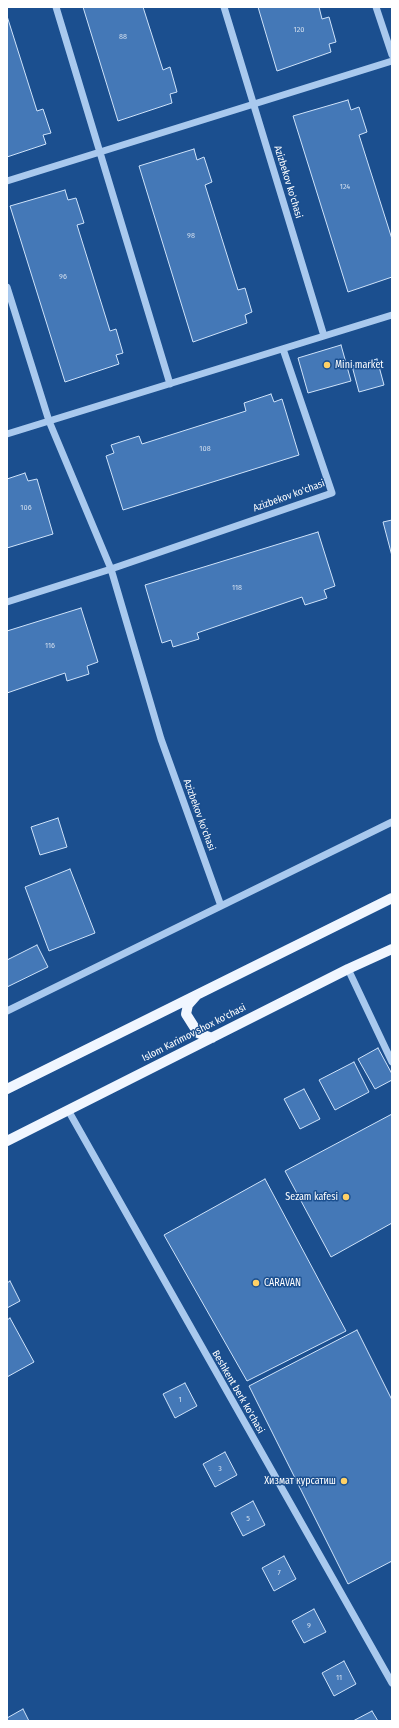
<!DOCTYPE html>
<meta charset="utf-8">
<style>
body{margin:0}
#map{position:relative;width:399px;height:1728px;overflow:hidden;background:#1b4f8f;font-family:"Fira Sans Condensed",sans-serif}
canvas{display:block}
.frame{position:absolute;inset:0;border:8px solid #fff;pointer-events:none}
</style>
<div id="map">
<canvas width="399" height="1728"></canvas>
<div class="frame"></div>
</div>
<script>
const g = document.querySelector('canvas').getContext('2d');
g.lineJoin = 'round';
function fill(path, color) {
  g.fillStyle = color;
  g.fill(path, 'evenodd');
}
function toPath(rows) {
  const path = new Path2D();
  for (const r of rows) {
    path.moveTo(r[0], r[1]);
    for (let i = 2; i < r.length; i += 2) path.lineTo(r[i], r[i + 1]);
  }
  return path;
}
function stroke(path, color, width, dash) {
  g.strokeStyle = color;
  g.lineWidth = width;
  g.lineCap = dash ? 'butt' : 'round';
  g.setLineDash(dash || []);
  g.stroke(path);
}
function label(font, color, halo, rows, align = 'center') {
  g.font = font + ' "Fira Sans Condensed",sans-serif';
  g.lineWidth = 3;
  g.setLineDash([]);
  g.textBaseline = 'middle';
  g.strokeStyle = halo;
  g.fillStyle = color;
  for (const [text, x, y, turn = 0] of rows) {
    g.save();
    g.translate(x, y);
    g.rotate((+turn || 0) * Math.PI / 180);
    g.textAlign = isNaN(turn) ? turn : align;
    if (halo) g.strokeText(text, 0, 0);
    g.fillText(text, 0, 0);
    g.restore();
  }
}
const building = toPath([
 [83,7,143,7,163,70,170,67,177,92,170,94,172,103,118,121,83,7],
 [258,7,319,7,322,19,329,17,336,42,329,44,331,52,277,71,258,7],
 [7,16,37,111,43,109,51,133,43,135,46,144,7,157,7,16],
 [348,100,351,110,359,107,367,132,359,135,392,239,392,277,348,292,293,116,348,100],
 [194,149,197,160,204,157,212,182,205,185,238,290,245,288,252,312,245,315,247,323,193,342,139,166,194,149],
 [65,190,68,200,76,198,84,223,77,225,110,331,116,329,123,353,116,355,119,364,65,382,10,206,65,190],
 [341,345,351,381,308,393,298,358,341,345],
 [377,359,384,385,359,392,352,366,377,359],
 [271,394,274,402,282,399,299,455,123,510,106,456,114,453,111,445,139,436,142,444,246,411,244,403,271,394],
 [25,473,28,481,37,479,53,534,7,548,7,479,25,473],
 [392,520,392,556,383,522,392,520],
 [318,532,335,586,324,590,327,598,305,605,302,597,197,633,199,639,173,647,171,640,162,643,145,585,318,532],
 [81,608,98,662,87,666,89,674,67,681,65,673,7,693,7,631,81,608],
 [58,818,67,847,40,855,31,827,58,818],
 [70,869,95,933,49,951,25,887,70,869],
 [37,945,48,967,7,987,7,960,37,945],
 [378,1048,392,1074,392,1080,375,1089,358,1059,378,1048],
 [354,1062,369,1092,335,1110,319,1080,354,1062],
 [304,1089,320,1119,300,1129,284,1099,304,1089],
 [392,1114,392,1223,331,1257,285,1171,392,1114],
 [265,1179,346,1331,247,1381,164,1235,265,1179],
 [10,1281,20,1301,7,1308,7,1283,10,1281],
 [10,1318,34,1362,7,1377,7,1320,10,1318],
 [357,1330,392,1400,392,1561,348,1584,249,1386,357,1330],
 [185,1383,197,1406,175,1418,163,1394,185,1383],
 [225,1452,237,1475,215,1487,203,1464,225,1452],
 [253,1501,265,1525,243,1536,231,1513,253,1501],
 [284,1556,296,1579,274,1591,262,1568,284,1556],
 [314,1609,326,1632,304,1643,292,1621,314,1609],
 [344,1661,356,1684,334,1696,322,1673,344,1661],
 [23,1709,29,1721,7,1721,7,1718,23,1709],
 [372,1711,378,1721,353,1721,372,1711]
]);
const minor = toPath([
 [56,7,170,384],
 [224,7,324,336],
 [376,7,392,55],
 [7,181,392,61],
 [7,287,49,421,111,569,161,739,221,906],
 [7,434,392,315],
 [7,602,111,569,332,493,283,349],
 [348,969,392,1062],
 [7,1011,392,822],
 [68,1110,392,1683]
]);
const major = toPath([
 [196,996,188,1005,186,1014,198,1033,212,1038],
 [7,1089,392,898],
 [7,1141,348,969,392,949]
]);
const markers = [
 [327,365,4,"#ffd166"],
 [346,1197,4,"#ffd166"],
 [256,1283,4,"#ffd166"],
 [344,1481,4,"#ffd166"]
];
const numberNames = [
 ["120",299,30],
 ["88",123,37],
 ["124",345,187],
 ["98",191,236],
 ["96",63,277],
 ["108",205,449],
 ["106",26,508],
 ["118",237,588],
 ["116",50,646],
 ["1",180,1400],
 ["3",220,1469],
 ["5",248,1519],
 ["7",279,1573],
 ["9",309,1626],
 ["11",339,1678]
];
const streetNames = [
 ["Azizbekov ko'chasi",288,182,73],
 ["Azizbekov ko'chasi",289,496,-20],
 ["Azizbekov ko'chasi",199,815,70],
 ["Islom Karimov shox ko'chasi",194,1033,-27],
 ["Beshkent berk ko'chasi",238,1392,60]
];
const poiNames = [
 ["Mini market",335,365],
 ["Sezam kafesi",338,1197,"right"],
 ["CARAVAN",264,1283],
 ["Хизмат курсатиш",336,1481,"right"]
];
fill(building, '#4478b7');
stroke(building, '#cfe3fa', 1);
stroke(minor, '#a9c9ee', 7);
stroke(major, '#f0f6ff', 10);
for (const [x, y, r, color] of markers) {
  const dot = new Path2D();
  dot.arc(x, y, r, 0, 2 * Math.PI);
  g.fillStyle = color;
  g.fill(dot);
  stroke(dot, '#1b4f8f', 1.5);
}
label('8px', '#d0dded', null, numberNames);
label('10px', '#fff', '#1b4f8f', streetNames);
label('10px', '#fff', '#1b4f8f', poiNames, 'left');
</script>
